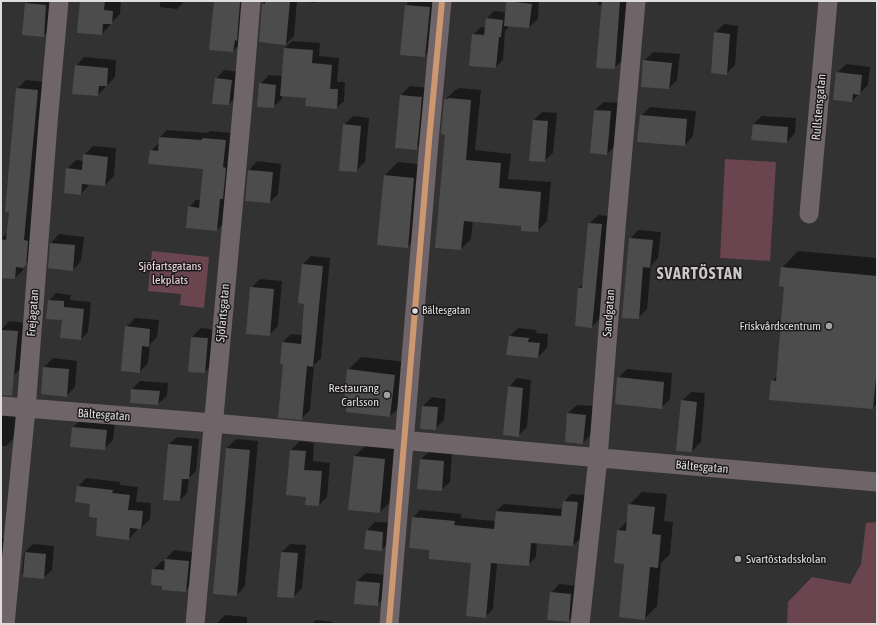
<!DOCTYPE html>
<meta charset="utf-8">
<style>
body{margin:0}
#map{position:relative;width:878px;height:625px;overflow:hidden;background:#333232;font-family:"Asap Condensed",sans-serif}
canvas{display:block}
.frame{position:absolute;inset:0;border:2px solid #dfdddd;pointer-events:none}
</style>
<div id="map">
<canvas width="878" height="625"></canvas>
<div class="frame"></div>
</div>
<script>
const g = document.querySelector('canvas').getContext('2d');
g.lineJoin = 'round';
function fill(path, color) {
  g.fillStyle = color;
  g.fill(path, 'evenodd');
}
function toPath(rows) {
  const path = new Path2D();
  for (const r of rows) {
    path.moveTo(r[0], r[1]);
    for (let i = 2; i < r.length; i += 2) path.lineTo(r[i], r[i + 1]);
  }
  return path;
}
function stroke(path, color, width, dash) {
  g.strokeStyle = color;
  g.lineWidth = width;
  g.lineCap = dash ? 'butt' : 'round';
  g.setLineDash(dash || []);
  g.stroke(path);
}
function label(font, color, halo, rows, align = 'center') {
  g.font = font + ' "Asap Condensed",sans-serif';
  g.lineWidth = 3;
  g.setLineDash([]);
  g.textBaseline = 'middle';
  g.strokeStyle = halo;
  g.fillStyle = color;
  for (const [text, x, y, turn = 0] of rows) {
    g.save();
    g.translate(x, y);
    g.rotate((+turn || 0) * Math.PI / 180);
    g.textAlign = isNaN(turn) ? turn : align;
    if (halo) g.strokeText(text, 0, 0);
    g.fillText(text, 0, 0);
    g.restore();
  }
}
const green = toPath([
 [725,159,776,162,770,261,720,258],
 [152,251,209,257,204,308,180,305,181,294,148,291],
 [877,522,877,624,787,624,788,602,812,577,850,584,861,564,866,523]
]);
const shadow = toPath([
 [29,1,54,1,52,27,43,36,26,4],
 [81,1,121,1,120,14,111,23,110,25,102,34],
 [160,1,185,1,177,9,160,7],
 [215,1,247,1,241,43,233,51,210,49],
 [266,1,318,1,316,3,297,1,294,36,286,44,263,4],
 [410,1,438,1,433,47,425,56,406,5],
 [506,1,539,1,538,19,529,27,509,25,508,28,505,31,503,60,496,67,473,35,481,27,486,28,487,18,494,11,505,12],
 [598,1,628,1,623,60,614,68,603,5,598,5],
 [724,24,738,26,735,65,726,74,715,33],
 [292,41,320,43,319,56,339,58,337,82,345,82,344,101,336,108,307,97,282,95,282,99,273,107,260,84,269,75,283,76,285,48],
 [653,52,680,54,677,80,669,88,644,61],
 [84,57,116,60,115,77,98,95,76,66],
 [846,64,870,67,868,85,852,101,837,73],
 [224,70,240,72,238,96,229,104,214,103,216,79],
 [26,80,46,82,34,257,23,266,23,270,15,278,1,277,1,239,8,232,17,89],
 [410,86,430,88,425,141,416,149,396,147,401,95],
 [459,88,481,90,475,150,511,154,508,179,551,182,547,221,537,231,522,225,473,220,471,239,461,249,446,134,445,100,455,90,457,90],
 [604,102,619,103,616,145,607,154,595,110],
 [650,107,696,111,693,136,685,145,641,116],
 [542,112,557,113,553,153,544,161,534,120],
 [353,116,369,118,365,162,356,171,344,125],
 [762,116,796,118,795,133,787,142,753,124],
 [167,130,208,133,210,131,232,133,224,223,217,230,189,207,196,200,201,200,204,168,151,151,159,143,160,137],
 [93,146,116,148,114,176,105,185,90,183,89,185,81,194,67,169,76,160,83,161,84,155],
 [257,161,281,164,278,194,270,202,249,170],
 [398,162,427,165,420,234,407,247,385,175],
 [598,215,610,216,600,318,592,327,579,288,583,284,589,224],
 [638,230,661,232,658,258,651,266,647,309,638,318,630,239],
 [59,234,84,237,81,261,73,270,51,243],
 [798,251,877,258,877,404,873,408,772,381,777,376,785,286,782,268],
 [311,256,330,258,321,358,314,365,310,410,301,419,284,363,283,342,291,334,302,335,305,303,303,264],
 [260,279,282,281,278,326,269,335,251,288],
 [56,293,71,295,70,300,91,302,88,332,81,339,63,319,49,301],
 [135,318,159,320,157,337,150,344,148,363,140,372,126,327],
 [9,321,26,323,22,367,14,375,1,374,1,330],
 [201,328,217,330,213,364,205,372,189,371,192,337],
 [518,328,537,330,536,333,548,334,547,348,538,357,510,336],
 [361,357,407,362,403,403,390,416,348,370],
 [53,358,77,361,75,387,66,396,44,367],
 [627,369,672,373,670,399,661,408,618,378],
 [517,378,531,380,527,427,518,436,509,387],
 [140,381,168,383,167,396,158,404,131,402,132,389],
 [691,392,705,393,701,442,692,451,682,401],
 [432,397,446,399,444,420,435,429,421,428,423,406],
 [577,405,594,406,591,434,583,443,568,413],
 [1,411,17,412,14,438,6,446,1,446],
 [82,419,115,421,113,440,104,449,73,427],
 [177,437,199,439,196,471,189,478,187,493,180,500,169,444],
 [236,439,258,441,245,586,237,595,214,593,227,448],
 [300,441,314,443,313,461,330,463,327,497,319,505,307,496,291,450],
 [368,443,398,446,393,499,380,512,355,456],
 [430,451,452,453,450,482,441,490,421,459],
 [86,478,120,482,120,485,138,487,136,502,151,503,150,519,141,528,137,527,137,530,129,539,99,517,91,503,78,487],
 [642,492,667,494,664,521,673,522,670,554,661,563,657,606,644,619,618,531,628,520,629,505],
 [571,494,585,495,581,538,573,545,537,542,536,557,528,565,498,563,497,564,493,609,485,617,472,562,430,549,413,518,420,510,462,514,461,518,496,521,496,511,504,504,563,509,564,502],
 [375,522,392,523,390,542,381,550,367,530],
 [1,538,8,539,1,570],
 [33,544,54,546,52,570,43,578,22,574,24,553],
 [290,544,306,545,302,588,293,597,282,552],
 [174,550,197,553,194,582,185,591,153,570,162,561,165,561,166,559],
 [366,573,388,575,386,596,377,605,357,581],
 [559,584,579,586,577,612,568,621,551,593],
 [225,615,247,617,247,624,216,624],
 [316,620,332,622,331,624,312,624]
]);
const building = toPath([
 [80,1,105,1,104,10,113,11,112,24,103,24,102,35,77,33],
 [214,1,240,2,237,41,235,40,233,52,209,50],
 [265,1,290,1,286,45,259,42,262,4,265,4],
 [506,1,532,4,529,28,504,26],
 [602,1,620,1,615,69,596,68],
 [25,3,46,5,44,37,22,35],
 [405,5,430,7,425,57,400,55],
 [486,18,503,20,501,37,499,37,496,68,469,66,472,34,484,35],
 [714,32,730,34,727,75,711,73],
 [284,48,313,50,312,63,332,65,330,89,338,89,337,109,305,106,306,98,280,96],
 [643,60,672,63,669,89,641,87],
 [75,65,108,68,107,86,99,86,98,96,72,94],
 [836,72,862,75,860,95,853,94,852,102,833,100],
 [215,78,232,80,229,105,212,104],
 [259,83,276,85,274,108,257,107],
 [16,88,38,90,24,240,28,241,26,266,24,266,23,268,16,267,15,279,1,278,1,239,6,240,9,212,5,212],
 [400,95,422,97,417,150,395,148],
 [448,98,471,100,466,160,501,163,499,188,541,192,538,232,521,231,521,226,464,221,461,250,435,248,445,135,441,134,444,99,448,99],
 [594,110,611,111,607,155,590,153],
 [640,115,687,119,685,146,637,142],
 [533,120,548,121,545,162,529,161],
 [343,124,361,126,357,172,339,171],
 [753,124,788,127,787,143,751,140],
 [159,137,202,140,202,138,226,140,223,167,226,168,223,199,220,199,217,231,186,228,188,206,199,208,203,169,148,164,150,150,158,151],
 [83,154,108,157,105,186,82,184,81,195,64,193,66,168,82,170],
 [248,170,273,172,270,203,245,201],
 [384,175,414,178,408,248,377,245],
 [588,223,602,224,592,328,575,326,578,288,582,288],
 [629,238,653,240,650,268,643,267,639,319,622,318],
 [50,243,75,245,73,271,48,268],
 [302,264,323,266,313,367,307,366,302,420,278,418,283,364,280,364,282,342,301,344,304,304,298,303],
 [781,267,877,276,877,366,873,409,769,400,771,380,776,381,781,322,784,287,779,286],
 [250,287,274,289,270,336,246,334],
 [48,300,64,301,64,307,84,309,81,340,60,338,62,320,46,319],
 [125,326,150,329,149,347,142,346,140,373,121,371],
 [1,330,18,331,12,396,1,395],
 [509,336,529,338,528,342,540,343,538,358,506,355],
 [191,337,208,338,205,373,188,372],
 [43,367,69,369,67,397,41,394],
 [347,369,395,375,390,417,346,412,347,402,344,401],
 [617,377,664,382,662,409,615,404],
 [508,386,523,388,519,437,503,435],
 [131,389,160,391,158,405,130,403],
 [681,400,697,402,692,452,676,451],
 [422,406,438,407,436,430,420,429],
 [567,413,586,415,583,444,565,442],
 [72,427,107,430,105,450,70,447],
 [168,444,192,446,189,479,182,479,180,501,163,500],
 [226,448,250,450,237,596,213,594],
 [290,450,306,451,304,470,322,471,319,506,305,505,306,497,286,495],
 [354,456,385,459,380,513,348,510],
 [420,459,444,461,442,491,417,489],
 [77,486,113,490,112,493,130,495,128,510,143,511,141,529,130,528,129,540,96,536,97,518,89,517,90,504,75,502],
 [563,501,578,502,573,546,531,543,529,566,491,563,486,618,466,616,471,563,429,559,429,550,409,548,412,517,455,521,454,525,494,529,496,511,561,516],
 [628,504,655,507,652,534,661,535,658,568,650,567,645,620,619,617,624,564,614,563,617,530,626,531],
 [366,530,383,532,382,551,364,549],
 [25,552,46,554,44,579,23,577],
 [281,552,298,553,294,598,277,597],
 [165,559,189,561,186,592,162,590,162,586,151,585,152,569,164,570],
 [356,581,380,583,378,606,354,604],
 [550,592,571,594,569,622,547,620]
]);
const street = toPath([
 [809,214,828,1],
 [1,406,213,423,578,456,877,482],
 [5,624,26,409,48,123,59,1],
 [195,624,243,100,251,1],
 [389,624,429,141,442,1],
 [580,624,598,458,616,228,636,1]
]);
const bus1 = toPath([
 [389,624,429,141,442,1]
]);
const markers = [
 [415,311,3.5,"#dfdddd"],
 [829,326,4,"#a3a1a1"],
 [387,395,4,"#a3a1a1"],
 [738,559,4,"#a3a1a1"]
];
const busNames = [
 ["Bältesgatan",422,311]
];
const streetNames = [
 ["Rullstensgatan",819,107,-85],
 ["Frejagatan",33,313,-86],
 ["Sjöfartsgatan",223,313,-85],
 ["Sandgatan",609,313,-86],
 ["Bältesgatan",104,415,4],
 ["Bältesgatan",702,467,5]
];
const parkNames = [
 ["Sjöfartsgatans",170,266],
 ["lekplats",170,280]
];
const poiNames = [
 ["Friskvårdscentrum",821,326],
 ["Restaurang",379,388],
 ["Carlsson",379,402],
 ["Svartöstadsskolan",746,559,"left"]
];
const districtNames = [
 ["SVARTÖSTAN",700,274]
];
fill(green, '#6a444e');
fill(shadow, '#0007');
fill(building, '#4d4c4c');
stroke(street, '#6f6568', 19);
stroke(bus1, '#cd976f', 6);
for (const [x, y, r, color] of markers) {
  const dot = new Path2D();
  dot.arc(x, y, r, 0, 2 * Math.PI);
  g.fillStyle = color;
  g.fill(dot);
  stroke(dot, '#1b191a', 1.5);
}
label('11px', '#dfdddd', '#1b191a', busNames, 'left');
label('12px', '#dfdddd', '#1b191a', streetNames);
label('12px', '#f1dadf', '#1b191a', parkNames);
label('12px', '#dfdddd', '#1b191a', poiNames, 'right');
g.letterSpacing = '1px';
label('bold 16px', '#cbc7c8', '#1b191a', districtNames);
g.letterSpacing = '0px';
</script>
